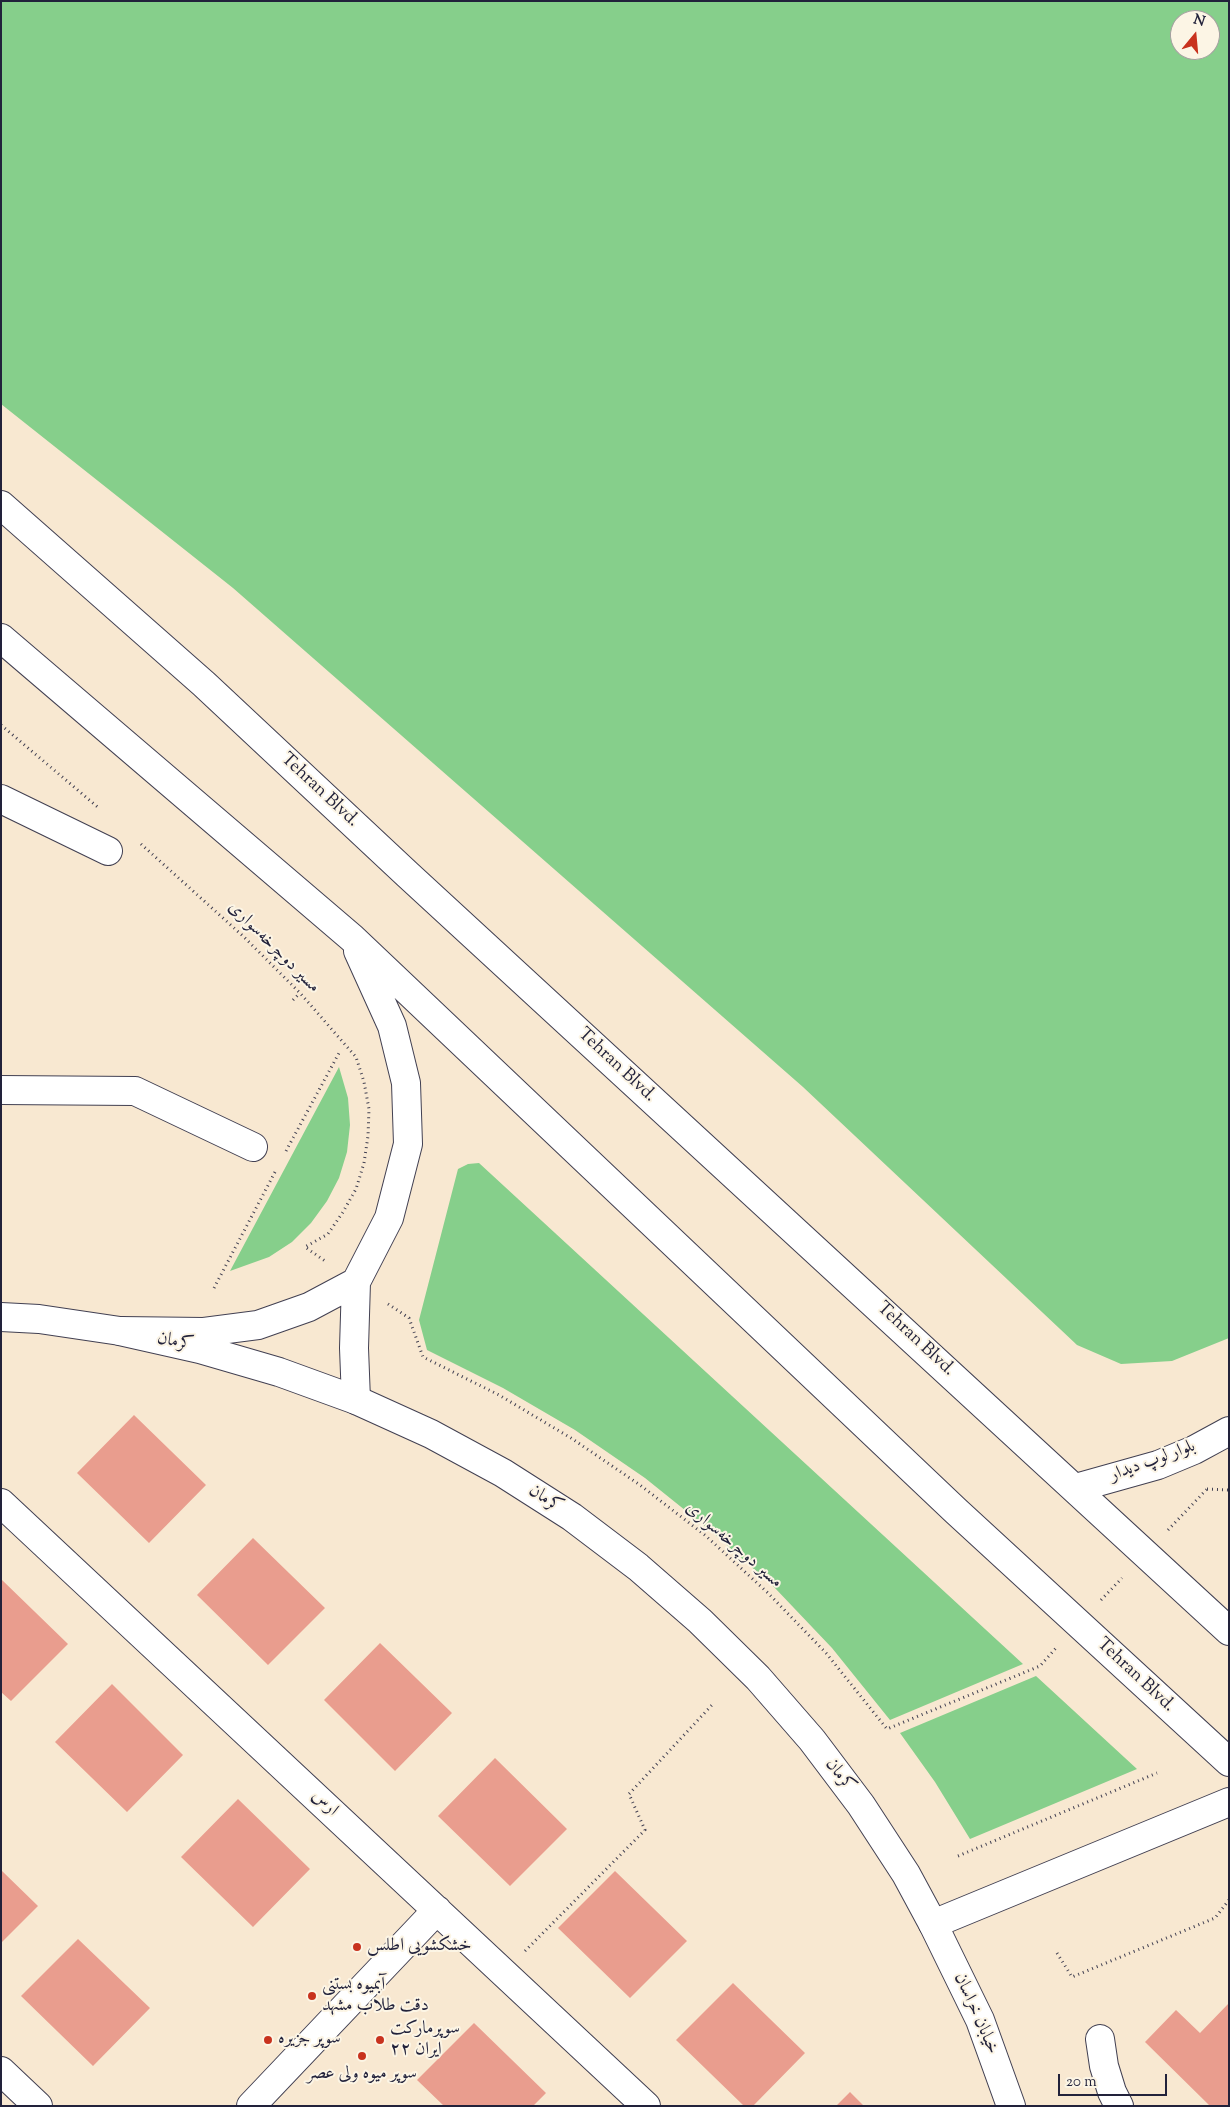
<!DOCTYPE html>
<meta charset="utf-8">
<style>
body{margin:0}
#map{position:relative;width:1230px;height:2107px;overflow:hidden;background:#f8e8d1;font-family:"Sorts Mill Goudy",serif}
canvas{display:block}
.frame{position:absolute;inset:0;border:2px solid #22223b;pointer-events:none}
.north{position:absolute;left:1170px;top:10px;width:50px;height:50px;box-sizing:border-box;background:#fcf5e5;border:1px solid #a5a1a1;border-radius:50%;rotate:17deg;font-size:14px;font-weight:700;line-height:20px;text-align:center;color:#22223b}
.north::after{content:'';display:block;margin:auto;width:18px;height:22px;background:#c8321e;clip-path:polygon(50% 0,100% 100%,50% 72%,0 100%)}
.scale{position:absolute;left:1058px;top:2074px;width:109px;height:22px;box-sizing:border-box;border:2px solid #22223b;border-top:0;padding-left:6px;font-size:15px;line-height:18px;white-space:nowrap;color:#22223b;-webkit-text-stroke:4px #fcf5e5;paint-order:stroke}
</style>
<div id="map">
<canvas width="1230" height="2107"></canvas>
<div class="frame"></div>
<div class="north">N</div>
<div class="scale">20 m</div>
</div>
<script>
const g = document.querySelector('canvas').getContext('2d');
g.lineJoin = 'round';
function fill(path, color) {
  g.fillStyle = color;
  g.fill(path, 'evenodd');
}
function toPath(rows) {
  const path = new Path2D();
  for (const r of rows) {
    path.moveTo(r[0], r[1]);
    for (let i = 2; i < r.length; i += 2) path.lineTo(r[i], r[i + 1]);
  }
  return path;
}
function stroke(path, color, width, dash) {
  g.strokeStyle = color;
  g.lineWidth = width;
  g.lineCap = dash ? 'butt' : 'round';
  g.setLineDash(dash || []);
  g.stroke(path);
}
function label(font, color, halo, rows, align = 'center') {
  g.font = font + ' "Sorts Mill Goudy",Amiri,serif';
  g.lineWidth = 4;
  g.setLineDash([]);
  g.textBaseline = 'middle';
  g.strokeStyle = halo;
  g.fillStyle = color;
  for (const [text, x, y, turn = 0] of rows) {
    g.save();
    g.translate(x, y);
    g.rotate((+turn || 0) * Math.PI / 180);
    g.textAlign = isNaN(turn) ? turn : align;
    if (halo) g.strokeText(text, 0, 0);
    g.fillText(text, 0, 0);
    g.restore();
  }
}
const green = toPath([
 [1,1,1229,1,1229,1338,1172,1361,1121,1364,1077,1345,803,1087,233,588,1,404],
 [1180,20,1210,20,1210,50,1180,50],
 [339,1067,348,1098,350,1125,347,1152,339,1178,327,1201,311,1223,292,1242,269,1257,230,1271],
 [479,1163,1023,1664,890,1720,832,1648,774,1587,711,1531,645,1478,575,1430,503,1388,427,1350,419,1320,458,1169,468,1164],
 [1036,1676,1137,1769,970,1839,935,1782,900,1733]
]);
const building = toPath([
 [134,1415,206,1485,149,1543,77,1473],
 [253,1538,325,1608,268,1665,197,1595],
 [1,1579,68,1644,11,1701,1,1692],
 [380,1643,452,1713,395,1771,324,1700],
 [112,1684,183,1755,127,1812,55,1742],
 [495,1758,567,1829,510,1886,438,1816],
 [238,1799,310,1869,253,1927,181,1857],
 [1,1870,38,1906,1,1943],
 [615,1871,687,1941,630,1998,558,1928],
 [78,1939,150,2008,93,2066,21,1996],
 [733,1983,805,2053,753,2106,744,2106,676,2040],
 [1229,2003,1229,2106,1210,2106,1145,2042,1176,2010,1200,2033],
 [474,2023,546,2093,533,2106,444,2106,417,2080],
 [850,2092,864,2106,836,2106]
]);
const path = toPath([
 [1,725,100,809],
 [141,844,244,937,300,993,356,1057,364,1082,369,1109,368,1136,364,1163,356,1189,343,1212,328,1234,305,1247,325,1261],
 [293,1000,300,993],
 [286,1151,339,1053],
 [214,1288,275,1172],
 [388,1304,409,1318,423,1357,499,1395,571,1438,640,1485,706,1536,768,1593,826,1653,887,1729,1040,1666,1057,1647],
 [1207,1489,1229,1490],
 [1168,1530,1207,1489],
 [1101,1600,1122,1578],
 [958,1856,1157,1773],
 [525,1951,645,1830,629,1794,712,1705],
 [1057,1953,1072,1977,1215,1918,1229,1900]
]);
const minor = toPath([
 [1,799,108,851],
 [1,1090,135,1091,253,1147],
 [1,1317,39,1319,120,1331,200,1349,279,1372,356,1400,431,1434,503,1473,572,1517,638,1567,700,1621,758,1678,812,1740,861,1805,906,1874,933,1924,980,2020,1011,2106],
 [1076,1488,1158,1465,1194,1450,1229,1431],
 [1,1503,646,2106],
 [1100,2039,1104,2066,1112,2092,1119,2106],
 [1,2071,38,2106],
 [251,2106,437,1910]
]);
const major = toPath([
 [1,505,204,684,407,874,1229,1631],
 [1,638,352,938,956,1511,1229,1762],
 [120,1331,204,1332,258,1325,309,1307,356,1282],
 [356,1400,354,1348,356,1282,389,1218,408,1144,406,1083,392,1026,358,951],
 [933,1924,1229,1802]
]);
const markers = [
 [357,1947,5,"#c8321e"],
 [312,1996,5,"#c8321e"],
 [268,2040,5,"#c8321e"],
 [380,2040,5,"#c8321e"],
 [362,2056,5,"#c8321e"]
];
const streetNames = [
 ["Tehran Blvd.",319,791,43],
 ["مسیر دوچرخه‌سواری",273,948,45],
 ["Tehran Blvd.",616,1066,43],
 ["Tehran Blvd.",915,1340,43],
 ["کرمان",175,1343,12],
 ["بلوار لوپ دیدار",1153,1462,-20],
 ["کرمان",545,1500,33],
 ["مسیر دوچرخه‌سواری",733,1546,41],
 ["Tehran Blvd.",1135,1676,43],
 ["کرمان",839,1776,53],
 ["ارس",324,1804,43],
 ["خیابان خراسان",975,2014,66]
];
const poiNames = [
 ["خشکشویی اطلس",367,1947],
 ["آبمیوه بستنی",322,1986],
 ["دقت طلاب مشهد",322,2007],
 ["سوپرمارکت",390,2030],
 ["ایران ۲۲",390,2051],
 ["سوپر جزیره",278,2040],
 ["سوپر میوه ولی عصر",362,2075,"center"]
];
fill(green, '#86cf8b');
fill(building, '#e99d8e');
stroke(minor, '#424052', 30);
stroke(major, '#424052', 30);
stroke(path, '#424052', 3, [1, 4]);
stroke(minor, '#fff', 28);
stroke(major, '#fff', 28);
for (const [x, y, r, color] of markers) {
  const dot = new Path2D();
  dot.arc(x, y, r, 0, 2 * Math.PI);
  g.fillStyle = color;
  g.fill(dot);
  stroke(dot, '#fcf5e5', 2);
}
label('18px', '#22223b', '#fcf5e5', streetNames);
label('18px', '#22223b', '#fcf5e5', poiNames, 'left');
</script>
